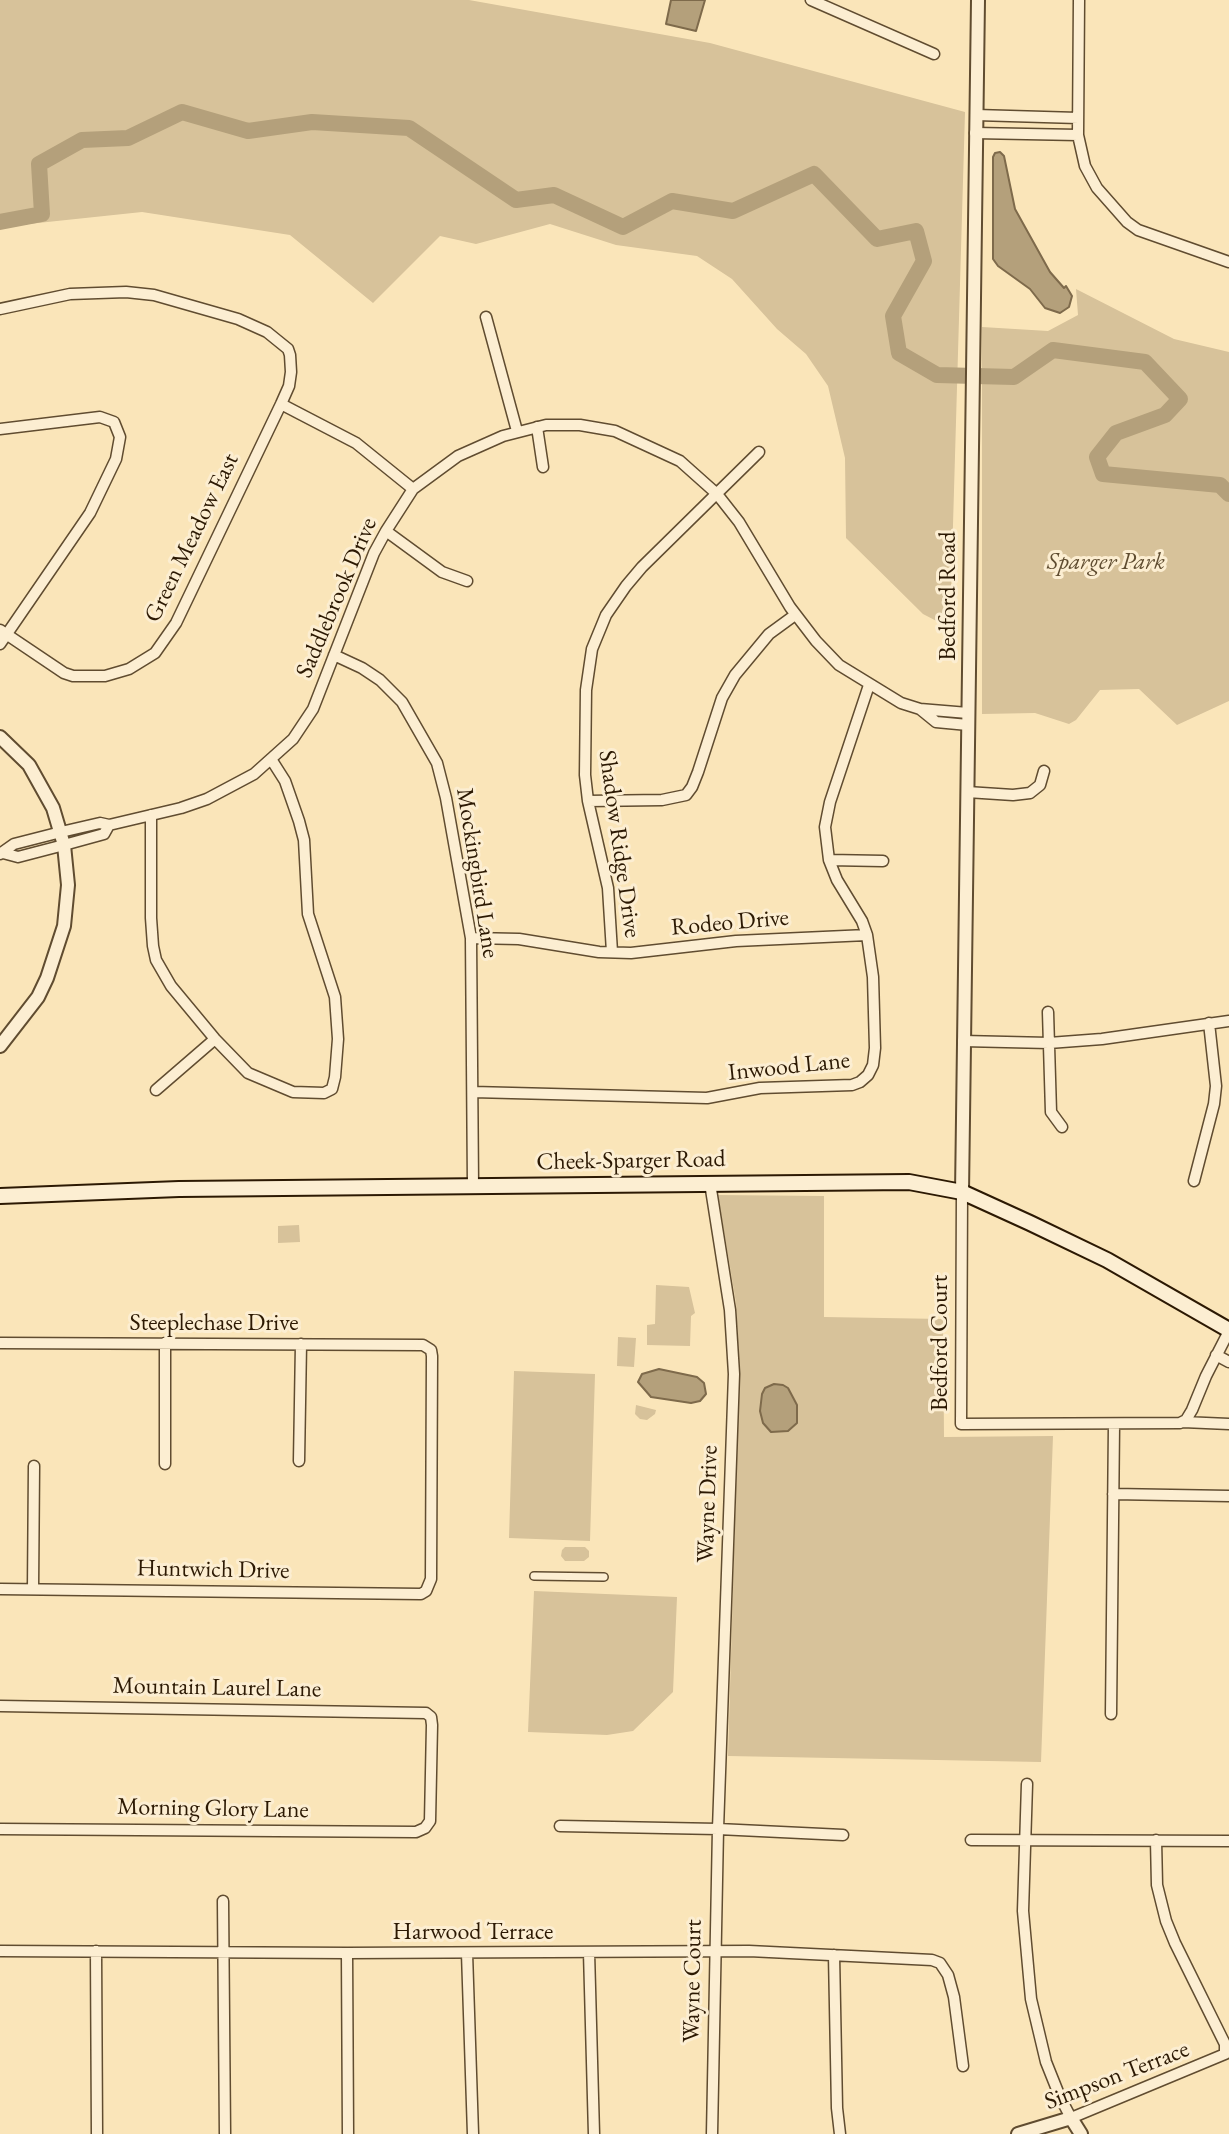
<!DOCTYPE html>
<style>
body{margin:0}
canvas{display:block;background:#fae5b9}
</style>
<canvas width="1229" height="2134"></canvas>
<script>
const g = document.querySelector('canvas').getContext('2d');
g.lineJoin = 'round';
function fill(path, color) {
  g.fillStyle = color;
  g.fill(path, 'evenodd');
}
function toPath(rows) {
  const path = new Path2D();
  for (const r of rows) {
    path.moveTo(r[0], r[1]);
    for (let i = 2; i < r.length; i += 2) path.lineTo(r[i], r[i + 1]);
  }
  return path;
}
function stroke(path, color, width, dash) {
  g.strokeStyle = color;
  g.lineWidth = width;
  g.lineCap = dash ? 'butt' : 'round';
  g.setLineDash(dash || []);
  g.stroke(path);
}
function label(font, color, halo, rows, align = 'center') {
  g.font = font + ' "EB Garamond",serif';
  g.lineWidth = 6;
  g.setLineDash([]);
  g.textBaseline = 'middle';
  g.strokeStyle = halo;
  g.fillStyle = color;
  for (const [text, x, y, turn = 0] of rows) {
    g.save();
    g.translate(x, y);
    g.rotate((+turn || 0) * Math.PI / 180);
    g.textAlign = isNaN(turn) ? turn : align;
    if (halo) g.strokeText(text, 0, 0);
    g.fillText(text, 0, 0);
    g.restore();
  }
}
const green = toPath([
 [0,0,469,0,710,43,965,112,950,628,923,614,846,538,845,458,828,386,806,354,777,329,732,279,697,256,616,245,550,224,476,244,440,236,373,303,290,235,142,212,0,227],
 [1076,289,1174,339,1229,352,1229,701,1177,725,1139,689,1100,690,1076,720,1069,724,1035,713,982,714,982,327,1048,331,1078,315],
 [718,1195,824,1196,824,1317,943,1319,944,1437,1053,1436,1041,1762,728,1756,739,1384,738,1340,736,1303],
 [774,1384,783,1385,788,1388,797,1405,798,1417,788,1431,771,1432,763,1423,761,1411,762,1394,765,1388],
 [299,1225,300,1242,278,1243,278,1226],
 [656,1285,689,1287,695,1313,691,1316,690,1346,647,1345,647,1325,655,1324],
 [618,1337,636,1338,634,1367,617,1366],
 [514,1371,595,1374,590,1541,509,1538],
 [636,1405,656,1410,655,1414,647,1420,640,1419,635,1414],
 [565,1547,585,1547,589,1551,589,1557,584,1561,565,1561,561,1556,562,1550],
 [534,1591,677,1597,673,1692,633,1731,607,1735,528,1732]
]);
const water = toPath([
 [671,0,705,0,696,31,666,24,671,0],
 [1000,152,1004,156,1015,209,1050,272,1064,288,1066,286,1072,296,1069,307,1060,313,1045,308,1030,289,998,266,993,259,993,157,995,153,1000,152],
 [659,1369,697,1377,704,1383,706,1394,700,1401,691,1403,651,1397,638,1382,642,1374,659,1369],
 [774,1384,783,1385,788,1388,797,1405,797,1423,788,1431,771,1432,763,1423,760,1411,762,1394,765,1388,774,1384]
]);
const river = toPath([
 [0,222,42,214,39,164,82,140,128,138,182,112,248,131,312,122,409,128,516,200,554,195,623,227,672,201,733,211,814,174,877,239,916,231,924,261,893,316,899,353,937,375,1014,377,1053,350,1145,362,1180,399,1165,415,1116,433,1097,457,1103,474,1220,485,1229,494]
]);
const pedestrian = toPath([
 [534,1576,604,1577]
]);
const minor = toPath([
 [811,0,934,54],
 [1079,0,1078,135,1085,166,1097,188,1127,222,1138,230,1229,262],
 [976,115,1078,118],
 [975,133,1078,135],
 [0,309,70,294,126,292,154,295,238,319,267,332,288,349,290,355,291,372,289,386,281,404,176,623,155,653,129,669,105,676,73,676,64,673,0,630],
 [486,317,517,431],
 [281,404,356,443,413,489],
 [537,427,543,467],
 [0,429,100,417,114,422,120,437,116,459,90,513,0,644],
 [386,531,442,572,467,581],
 [334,655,362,668,380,680,402,702,437,763,446,798,471,938,473,1186],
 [920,709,936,722,968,725],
 [967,792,1013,795,1030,793,1040,785,1044,771],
 [588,801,662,800,686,795,692,787,698,772,722,698,735,675,769,634,795,615],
 [151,815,151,918,153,946,156,960,171,986,215,1039,248,1073,293,1092,324,1093,332,1089,335,1077,338,1039,335,997,308,914,304,840,299,821,285,781,271,759],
 [3,853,18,857,64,845,104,834,109,825],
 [0,854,14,844,61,832,100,823,109,825,181,808,207,799,254,774,293,739,313,709,374,553,386,531,413,489,458,456,503,436,546,425,580,425,615,431,680,461,717,494,739,522,790,607,816,641,839,665,901,703,920,709,968,713],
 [829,860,883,861],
 [471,938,519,939,599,952,631,953,736,941,867,935],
 [612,952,608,888,588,801,585,775,586,690,592,649,606,615,626,586,642,567,759,452],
 [1048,1012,1051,1112,1062,1127],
 [963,1041,1049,1043,1102,1039,1229,1021],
 [156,1090,215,1039],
 [473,1092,707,1098,760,1088,852,1085,860,1082,868,1075,873,1065,875,1048,873,977,867,935,862,921,837,880,829,860,825,827,830,802,869,685],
 [1194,1181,1214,1104,1216,1086,1209,1023],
 [710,1183,730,1310,734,1374,718,1829,712,2134],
 [962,1192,961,1424,1180,1423,1186,1420,1192,1410,1206,1376,1229,1331],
 [0,1343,423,1345,431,1350,432,1356,431,1579,426,1591,421,1594,0,1589],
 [165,1343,165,1464],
 [1216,1355,1229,1362],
 [1183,1422,1229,1424],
 [299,1461,301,1344],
 [1113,1494,1229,1496],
 [33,1589,34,1466],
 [0,1706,426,1713,431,1717,432,1725,430,1821,425,1828,416,1832,0,1829],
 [1111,1714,1114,1425],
 [1027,1784,1023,1911,1031,1999,1046,2062,1060,2097,1071,2118,1225,2054,1225,2044,1175,1943,1166,1921,1157,1885,1156,1840],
 [560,1826,718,1829,843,1835],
 [971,1840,1229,1841],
 [223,1901,225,2134],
 [0,1951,347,1953,749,1951,932,1960,940,1963,948,1975,954,1997,963,2066],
 [96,1951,97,2134],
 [589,1952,594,2134],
 [347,1953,348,2134],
 [467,1953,473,2134],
 [834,1955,837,2108,840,2134]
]);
const tertiary = toPath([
 [0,737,29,765,53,808,64,845,68,885,64,926,47,978,38,997,0,1046],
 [962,1192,978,0],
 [1018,2134,1071,2118,1081,2134]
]);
const secondary = toPath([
 [0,1196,179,1189,909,1182,962,1192,1030,1223,1107,1260,1229,1330]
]);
const streetNames = [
 ["Green Meadow East",192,538,-64],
 ["Bedford Road",948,596,-90],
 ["Saddlebrook Drive",337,598,-67],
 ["Shadow Ridge Drive",619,844,82],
 ["Mockingbird Lane",477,873,81],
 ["Rodeo Drive",730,923,-5],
 ["Inwood Lane",789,1067,-6],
 ["Cheek-Sparger Road",631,1161,-1],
 ["Steeplechase Drive",214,1323],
 ["Bedford Court",940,1343,-90],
 ["Wayne Drive",708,1504,-88],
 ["Huntwich Drive",213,1570,1],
 ["Mountain Laurel Lane",217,1688,1],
 ["Morning Glory Lane",213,1809,1],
 ["Harwood Terrace",473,1932],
 ["Wayne Court",693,1981,-89],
 ["Simpson Terrace",1117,2076,-21]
];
const parkNames = [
 ["Sparger Park",1106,562]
];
fill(green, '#d7c29a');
fill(water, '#b4a07b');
stroke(water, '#7e6a4b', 2);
stroke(river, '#b4a07b', 16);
stroke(pedestrian, '#604c30', 10);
stroke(minor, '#604c30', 13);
stroke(tertiary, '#604c30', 16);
stroke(secondary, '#2c1903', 18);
stroke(pedestrian, '#fceed2', 7);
stroke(minor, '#fceed2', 10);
stroke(tertiary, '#fceed2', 12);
stroke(secondary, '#fceed2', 14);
label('24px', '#2c1903', '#fceed2', streetNames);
label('italic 24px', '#5f4c30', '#fceed2', parkNames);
</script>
